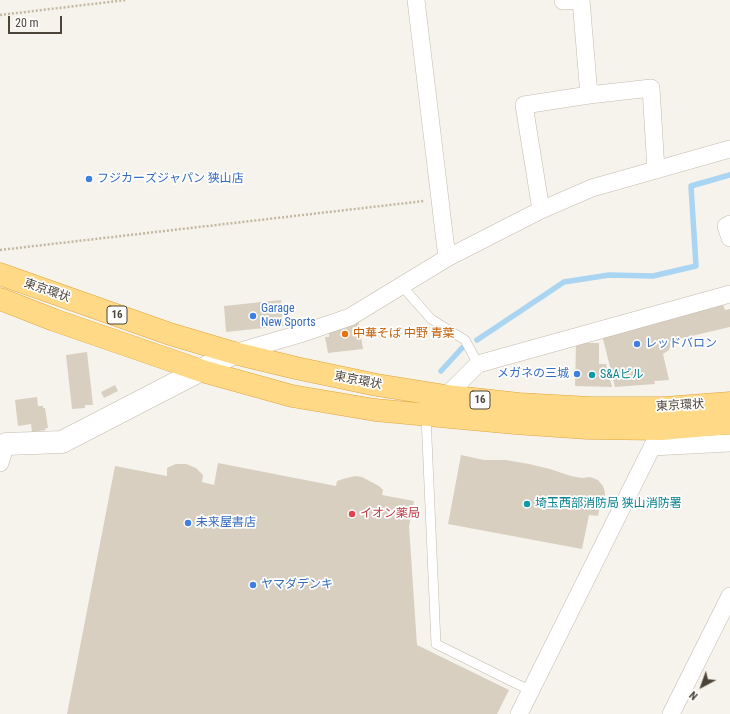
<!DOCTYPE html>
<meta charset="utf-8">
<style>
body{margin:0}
#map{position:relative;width:730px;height:714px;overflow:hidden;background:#f6f3ec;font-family:"Roboto Condensed",sans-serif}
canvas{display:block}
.north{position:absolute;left:682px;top:666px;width:40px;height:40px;-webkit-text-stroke:3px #fff;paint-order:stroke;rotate:221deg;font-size:11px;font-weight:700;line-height:16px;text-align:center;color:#4b4439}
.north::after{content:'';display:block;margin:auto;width:14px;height:18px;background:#4b4439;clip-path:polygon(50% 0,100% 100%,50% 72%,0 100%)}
.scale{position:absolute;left:8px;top:16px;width:54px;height:18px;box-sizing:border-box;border:2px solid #4b4439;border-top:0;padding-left:5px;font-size:12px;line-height:14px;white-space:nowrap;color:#4b4439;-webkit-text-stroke:3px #fff;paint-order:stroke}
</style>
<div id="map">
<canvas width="730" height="714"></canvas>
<div class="north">N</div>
<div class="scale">20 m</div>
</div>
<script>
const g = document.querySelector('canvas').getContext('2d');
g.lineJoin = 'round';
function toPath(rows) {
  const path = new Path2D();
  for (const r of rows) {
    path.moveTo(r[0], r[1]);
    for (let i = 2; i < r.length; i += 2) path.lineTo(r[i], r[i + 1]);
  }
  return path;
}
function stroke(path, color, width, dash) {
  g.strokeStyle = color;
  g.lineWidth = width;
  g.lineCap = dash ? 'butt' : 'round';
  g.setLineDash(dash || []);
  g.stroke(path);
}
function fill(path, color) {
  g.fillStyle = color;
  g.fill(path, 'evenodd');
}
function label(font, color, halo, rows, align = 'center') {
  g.font = font + ' "Roboto Condensed","Noto Sans JP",sans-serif';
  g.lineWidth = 3.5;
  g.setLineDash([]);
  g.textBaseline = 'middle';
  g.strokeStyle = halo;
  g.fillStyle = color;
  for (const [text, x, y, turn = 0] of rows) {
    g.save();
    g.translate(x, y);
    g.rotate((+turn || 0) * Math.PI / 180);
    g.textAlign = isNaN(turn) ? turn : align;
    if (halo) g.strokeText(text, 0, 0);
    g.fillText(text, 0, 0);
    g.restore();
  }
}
const stream = toPath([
 [477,340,564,282,609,275,653,276,696,266,691,186,730,175],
 [441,371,462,348]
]);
const building = toPath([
 [281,300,283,326,226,332,224,306],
 [723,304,725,310,730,309,730,327,670,341,670,346,669,350,663,354,669,380,654,381,655,384,615,387,602,335],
 [358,318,363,349,328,353,325,337,329,337,329,332],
 [576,343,599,343,599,364,606,364,612,387,575,386],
 [87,352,93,405,85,405,85,408,72,409,66,355],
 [115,385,118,391,104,398,101,392],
 [37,397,38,406,43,406,43,408,45,408,48,428,45,428,46,430,32,432,31,424,18,426,15,400],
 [461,455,484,460,506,460,529,464,550,469,571,476,582,478,590,477,598,480,603,486,605,492,605,497,600,505,598,516,589,515,582,549,448,524],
 [218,463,336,486,337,481,343,479,355,476,362,477,379,486,383,490,382,495,414,501,409,526,417,645,509,690,497,714,67,714,115,466,167,476,167,468,171,466,176,464,186,464,196,468,203,475,202,482,214,485]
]);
const path = toPath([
 [0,15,126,0],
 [0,250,424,201]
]);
const service = toPath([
 [401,285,431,319,465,340,478,364],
 [426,416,436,644,531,691]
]);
const minor = toPath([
 [416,0,447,258],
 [563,1,581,0,589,95],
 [541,210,524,105,589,95,651,88,656,170],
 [730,224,726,226,730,238],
 [234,353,303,333,350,317,447,258,541,210,592,188,730,149],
 [446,396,478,364,730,294],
 [0,444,6,444,0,463],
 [652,447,730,443],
 [519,714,661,429],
 [671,714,730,596]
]);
const tertiary = toPath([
 [6,444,62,442,234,353]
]);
const trunk = toPath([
 [0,274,170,334,234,353,296,368,377,385,446,396,519,404,591,408,665,408,730,403],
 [0,299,54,320,202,371,292,396,375,410,515,423,587,428,661,429,730,423]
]);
const markers = [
 [89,179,4,"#3f7fe0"],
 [253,316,4,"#3f7fe0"],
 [345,334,4,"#e8710a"],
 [637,344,4,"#3f7fe0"],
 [577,374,4,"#3f7fe0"],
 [592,375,4,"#0f9aa8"],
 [527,504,4,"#0f9aa8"],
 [352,514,4,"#e0444e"],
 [188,523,4,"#3f7fe0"],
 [253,585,4,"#3f7fe0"]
];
const shields = [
 [117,315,20],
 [480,400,20]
];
const shieldNames = [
 ["16",117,315],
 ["16",480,400]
];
const shopNames = [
 ["フジカーズジャパン 狭山店",97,179],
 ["Garage",261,309],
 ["New Sports",261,323],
 ["レッドバロン",645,344],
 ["メガネの三城",569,374,"right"],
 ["未来屋書店",196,523],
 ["ヤマダデンキ",261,585]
];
const streetNames = [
 ["東京環状",47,291,19],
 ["東京環状",358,381,11],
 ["東京環状",680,406,-3]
];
const foodNames = [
 ["中華そば 中野 青葉",353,334]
];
const cultureNames = [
 ["S&Aビル",600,375],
 ["埼玉西部消防局 狭山消防署",535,504]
];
const healthNames = [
 ["イオン薬局",360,514]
];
stroke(stream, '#a9d4f2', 5.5);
fill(building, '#d8cfc1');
stroke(service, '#c2bbae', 10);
stroke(minor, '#c2bbae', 18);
stroke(tertiary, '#c2bbae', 23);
stroke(trunk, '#e0a43c', 23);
stroke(path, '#c4b79f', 2.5, [2, 2]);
stroke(service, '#fff', 9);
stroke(minor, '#fff', 17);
stroke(tertiary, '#fff', 22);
stroke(trunk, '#ffd985', 22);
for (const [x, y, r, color] of markers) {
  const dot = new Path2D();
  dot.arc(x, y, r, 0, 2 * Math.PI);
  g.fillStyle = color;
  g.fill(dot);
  stroke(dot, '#fff', 1.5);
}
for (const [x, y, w] of shields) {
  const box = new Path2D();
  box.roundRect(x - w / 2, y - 9, w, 18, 3);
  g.fillStyle = '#fff';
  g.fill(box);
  stroke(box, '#4b4439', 1);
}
label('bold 11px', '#4b4439', null, shieldNames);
label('12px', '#366cbe', '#fff', shopNames, 'left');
label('12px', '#4b4439', '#fff', streetNames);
label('12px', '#c56008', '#fff', foodNames, 'left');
label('12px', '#0d838f', '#fff', cultureNames, 'left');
label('12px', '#be3a42', '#fff', healthNames, 'left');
</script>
